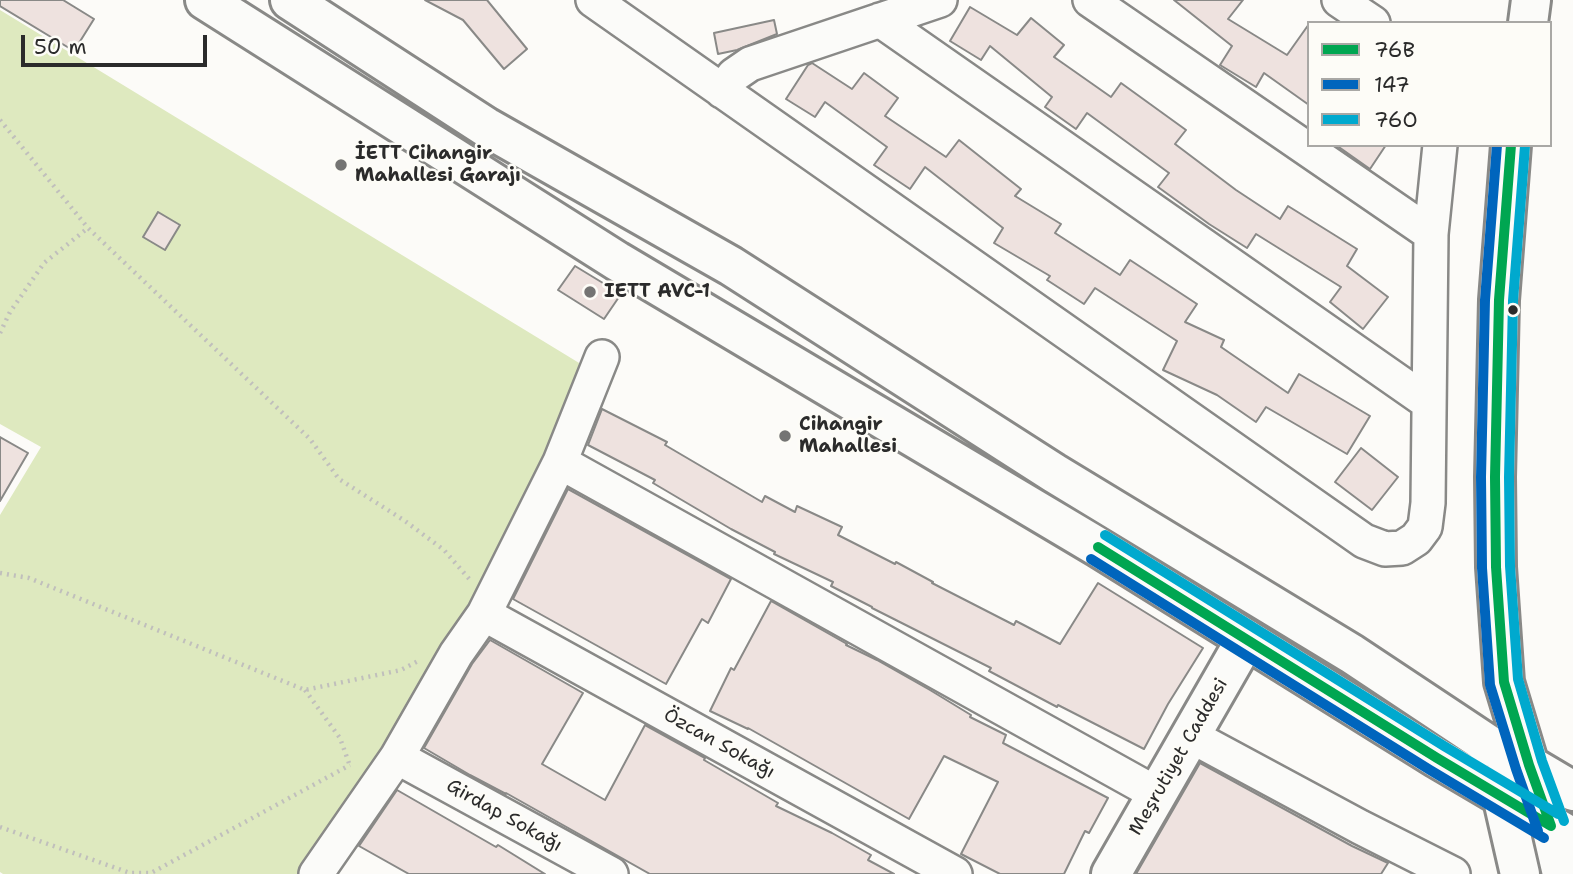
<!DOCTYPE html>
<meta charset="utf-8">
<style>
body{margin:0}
#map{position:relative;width:1573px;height:874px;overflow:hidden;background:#fcfbf8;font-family:"Shantell Sans",sans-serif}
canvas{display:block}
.legend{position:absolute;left:1307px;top:21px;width:245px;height:126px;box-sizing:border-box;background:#fdfcf7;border:2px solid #a9a8a5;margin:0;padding:9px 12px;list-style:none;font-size:21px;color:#2b2b2b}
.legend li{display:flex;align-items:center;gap:14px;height:35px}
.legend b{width:35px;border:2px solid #a9a8a5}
.scale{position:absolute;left:21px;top:35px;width:186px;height:32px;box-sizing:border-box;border:4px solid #2b2b2b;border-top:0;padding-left:9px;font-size:21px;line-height:24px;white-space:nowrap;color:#2b2b2b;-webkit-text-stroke:5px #fdfcf7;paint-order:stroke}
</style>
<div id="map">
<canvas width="1573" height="874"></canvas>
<ul class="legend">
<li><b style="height:9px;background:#00a651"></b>76B</li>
<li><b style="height:9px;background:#0065bd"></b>147</li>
<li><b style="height:9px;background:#00a9ce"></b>76O</li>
</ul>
<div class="scale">50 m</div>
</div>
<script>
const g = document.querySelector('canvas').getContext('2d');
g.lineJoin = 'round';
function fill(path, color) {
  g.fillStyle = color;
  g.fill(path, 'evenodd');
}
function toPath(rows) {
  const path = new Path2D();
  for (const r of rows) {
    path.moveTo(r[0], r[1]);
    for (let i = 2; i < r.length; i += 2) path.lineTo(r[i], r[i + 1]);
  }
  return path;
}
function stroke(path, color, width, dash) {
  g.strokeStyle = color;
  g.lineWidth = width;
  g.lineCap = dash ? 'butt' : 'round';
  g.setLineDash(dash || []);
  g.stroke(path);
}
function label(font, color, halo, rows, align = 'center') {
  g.font = font + ' "Shantell Sans",sans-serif';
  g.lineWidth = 5;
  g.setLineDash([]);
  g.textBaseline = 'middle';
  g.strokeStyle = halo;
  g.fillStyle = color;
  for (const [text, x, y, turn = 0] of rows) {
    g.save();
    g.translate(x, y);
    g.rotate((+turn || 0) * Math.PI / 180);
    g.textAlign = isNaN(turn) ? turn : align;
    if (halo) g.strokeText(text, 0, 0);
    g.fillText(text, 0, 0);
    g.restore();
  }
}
const green = toPath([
 [0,10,589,369,497,564,332,828,301,874,3,874,0,872,0,515,41,447,0,424]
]);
const building = toPath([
 [0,0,63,0,94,19,74,51,0,6,0,0],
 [425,0,487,0,527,49,504,69,463,20,425,0],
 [1174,0,1243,0,1228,19,1287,55,1309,24,1309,105,1264,73,1256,87,1220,65,1232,46,1174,0],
 [970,7,1017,35,1031,18,1064,45,1054,57,1111,97,1121,83,1186,130,1175,144,1236,190,1280,219,1288,206,1357,249,1347,266,1388,297,1363,329,1330,302,1341,287,1256,234,1247,248,1209,224,1158,187,1169,173,1087,113,1076,129,1045,107,1052,97,990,46,981,60,950,41,970,7],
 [774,20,777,34,737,50,718,54,714,33,774,20],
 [812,63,852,89,864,73,898,98,885,116,946,157,959,140,1021,189,1015,196,1061,224,1055,233,1120,275,1130,260,1197,304,1185,322,1224,340,1221,347,1288,393,1299,374,1370,416,1347,454,1266,407,1256,422,1217,395,1163,370,1177,341,1095,288,1084,304,1047,280,1050,276,994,243,1003,228,925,167,910,189,874,165,887,147,825,102,815,117,786,99,808,65,812,63],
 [1336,145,1386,145,1370,169,1336,145],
 [158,212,180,225,165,250,143,237,158,212],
 [575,266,621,294,604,319,558,290,575,266],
 [602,409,667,442,665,445,762,502,765,496,795,512,797,506,842,527,838,535,895,564,896,562,933,582,932,583,1014,625,1016,621,1060,644,1098,583,1203,648,1168,704,1144,749,1058,705,1057,707,989,671,991,668,872,608,872,607,831,586,833,582,774,554,775,552,731,529,653,483,655,480,588,445,602,409],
 [0,437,28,453,0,501,0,437],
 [1361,448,1398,477,1372,510,1335,482,1361,448],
 [568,489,731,579,708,623,702,619,666,684,513,599,568,489],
 [771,601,847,644,846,645,877,660,930,690,971,715,970,717,1006,735,1003,743,1108,798,1089,833,1085,831,1064,874,1000,874,961,854,998,782,944,756,909,819,748,728,748,729,710,711,731,668,734,670,771,601],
 [490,640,583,693,542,764,605,800,645,725,705,758,704,760,778,803,776,806,832,833,871,855,868,860,894,874,650,874,506,793,506,794,470,775,424,748,472,664,490,640],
 [1200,763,1352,846,1388,863,1381,874,1136,874,1200,763],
 [397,790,496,847,498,845,545,874,409,874,359,846,397,790]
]);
const path = toPath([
 [0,120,88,228,310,439,339,479,405,521,444,550,471,581],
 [0,333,10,312,44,263,88,228],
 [0,573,29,578,305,690,401,670,420,660],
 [305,690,340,738,350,766],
 [0,827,130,873,151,873,350,765]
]);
const minor = toPath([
 [593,0,1364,541,1385,549,1402,548,1416,539,1425,527,1428,503,1431,234,1440,145],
 [1090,0,1431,234],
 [1339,0,1373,23],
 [880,20,1429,403],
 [722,91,734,75,750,64,940,0],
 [560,462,1157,794],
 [484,614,955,874],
 [1191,736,1360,827,1453,874],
 [397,757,611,874],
 [316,874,397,757,456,654,484,614,560,462,602,357]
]);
const major = toPath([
 [205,0,617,261,1098,547,1437,758,1573,838],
 [290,0,486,127,731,266,1054,473,1352,654,1489,745,1529,765,1573,791],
 [1528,23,1531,0],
 [1511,145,1499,300,1495,477,1496,567,1504,682,1529,765,1551,826,1562,874],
 [1499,782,1520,874],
 [1111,874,1246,639]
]);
const bus1 = toPath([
 [1511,145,1499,300,1495,477,1496,567,1504,682,1529,765,1551,826],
 [1098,547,1437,758,1551,826]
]);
const bus2 = toPath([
 [1497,145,1485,300,1481,477,1482,568,1490,685,1516,769,1538,831],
 [1091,559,1430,770,1544,838]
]);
const bus3 = toPath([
 [1525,146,1513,301,1509,477,1510,566,1518,679,1542,761,1564,821],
 [1105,535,1444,746,1558,814]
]);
const markers = [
 [341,165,7,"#747473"],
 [590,292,7,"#747473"],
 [1513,310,6,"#2b2b2b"],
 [785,436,7,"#747473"]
];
const poiNames = [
 ["İETT Cihangir",355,154],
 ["Mahallesi Garajı",355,176],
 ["IETT AVC-1",604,292],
 ["Cihangir",799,425],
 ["Mahallesi",799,447]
];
const streetNames = [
 ["Özcan Sokağı",719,744,29],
 ["Meşrutiyet Caddesi",1179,757,-60],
 ["Girdap Sokağı",504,816,29]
];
fill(green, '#dee9bf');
fill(building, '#eee2df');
stroke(building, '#898987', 2);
stroke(minor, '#898987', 38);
stroke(major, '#898987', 44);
stroke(path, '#c0bfbc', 4.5, [2, 5]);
stroke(minor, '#fbfbf9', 33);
stroke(major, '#fbfbf9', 38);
stroke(bus1, '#00a651', 10);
stroke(bus2, '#0065bd', 10);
stroke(bus3, '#00a9ce', 10);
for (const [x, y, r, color] of markers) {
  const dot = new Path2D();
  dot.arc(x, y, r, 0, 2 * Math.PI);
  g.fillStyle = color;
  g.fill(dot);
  stroke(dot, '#fdfcf7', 2.5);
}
label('bold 19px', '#2b2b2b', '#fdfcf7', poiNames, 'left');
label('19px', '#2b2b2b', '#fdfcf7', streetNames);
</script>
